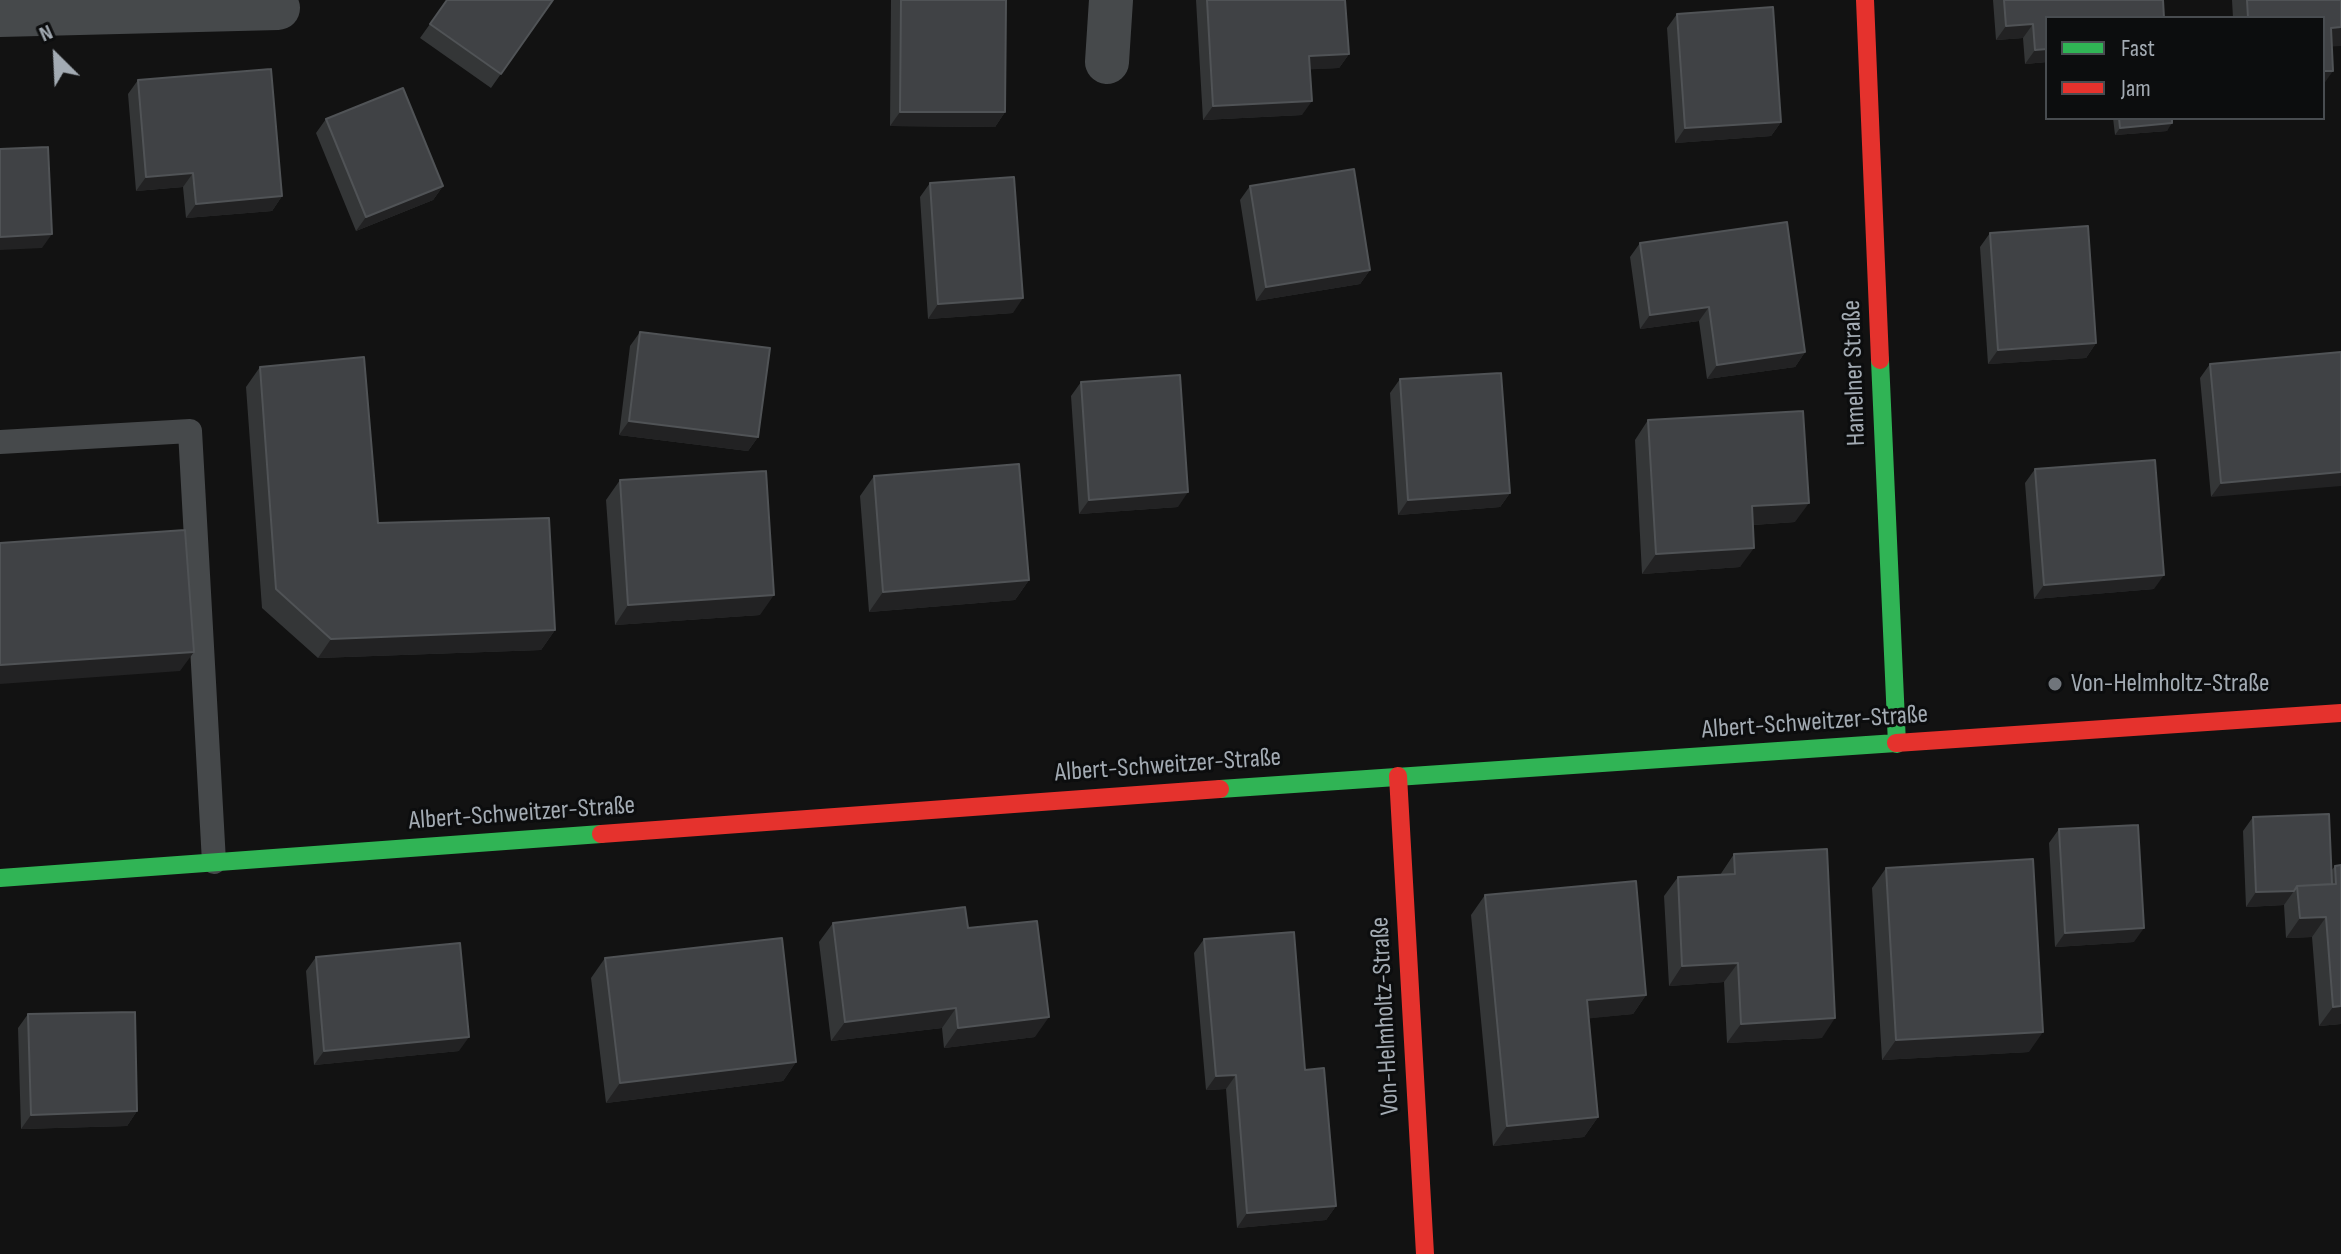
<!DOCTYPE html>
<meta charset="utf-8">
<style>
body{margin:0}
#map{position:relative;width:2341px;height:1254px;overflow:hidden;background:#121212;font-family:"Sofia Sans Condensed",sans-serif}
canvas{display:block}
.legend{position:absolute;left:2045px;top:16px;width:280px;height:104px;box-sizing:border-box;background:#0c0d0e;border:2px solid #484c50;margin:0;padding:10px 14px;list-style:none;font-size:24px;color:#a3abb3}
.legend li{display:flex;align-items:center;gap:16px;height:40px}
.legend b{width:40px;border:2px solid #484c50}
.north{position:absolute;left:16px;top:16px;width:80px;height:80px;-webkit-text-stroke:6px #0c0d0e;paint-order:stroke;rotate:336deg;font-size:22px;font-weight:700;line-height:32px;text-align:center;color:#a3abb3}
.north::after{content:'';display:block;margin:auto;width:28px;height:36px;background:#a3abb3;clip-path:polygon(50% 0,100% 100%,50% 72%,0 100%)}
</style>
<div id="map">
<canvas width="2341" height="1254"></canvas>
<ul class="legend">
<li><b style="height:10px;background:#30b455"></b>Fast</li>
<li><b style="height:10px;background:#e5322d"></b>Jam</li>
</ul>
<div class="north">N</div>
</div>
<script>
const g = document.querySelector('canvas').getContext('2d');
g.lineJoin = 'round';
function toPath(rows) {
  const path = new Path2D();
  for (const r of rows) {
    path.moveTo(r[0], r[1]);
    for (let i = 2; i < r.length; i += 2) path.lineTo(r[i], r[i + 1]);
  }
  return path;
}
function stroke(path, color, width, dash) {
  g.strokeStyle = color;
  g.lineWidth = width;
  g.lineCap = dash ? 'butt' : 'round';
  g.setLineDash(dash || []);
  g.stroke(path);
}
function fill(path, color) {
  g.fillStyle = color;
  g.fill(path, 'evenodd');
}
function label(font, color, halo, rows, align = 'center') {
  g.font = font + ' "Sofia Sans Condensed",sans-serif';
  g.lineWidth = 6;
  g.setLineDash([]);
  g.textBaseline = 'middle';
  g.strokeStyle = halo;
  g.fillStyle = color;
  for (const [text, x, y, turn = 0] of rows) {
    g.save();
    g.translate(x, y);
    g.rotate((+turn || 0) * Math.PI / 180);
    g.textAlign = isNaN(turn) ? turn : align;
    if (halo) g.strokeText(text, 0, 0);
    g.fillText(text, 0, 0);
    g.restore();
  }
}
const lane = toPath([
 [0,442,190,431,214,862]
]);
const street = toPath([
 [0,15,278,8],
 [1107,62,1111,0]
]);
const fast = toPath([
 [1880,360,1897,744],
 [1220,789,1896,743],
 [0,878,601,834]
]);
const jam = toPath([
 [1865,0,1880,360],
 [1896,743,2341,713],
 [1398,776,1425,1254],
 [601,834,1220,789]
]);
const wall = toPath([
 [447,0,553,0,491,88,420,38],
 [891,0,1006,0,1005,112,995,127,890,126],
 [1196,0,1345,0,1349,54,1339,68,1310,69,1302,115,1203,120],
 [1993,0,2163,0,2047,18,2047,62,2025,64,2023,38,1996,40],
 [2232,0,2341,0,2332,47,2323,18,2233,18],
 [1677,14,1781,122,1771,136,1675,143,1667,28],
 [138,80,282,196,272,211,186,218,183,187,136,191,128,94],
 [2113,118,2172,118,2167,131,2115,135],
 [326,119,443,186,433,200,356,231,316,133],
 [930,183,1013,313,928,319,920,197],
 [1250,186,1370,270,1360,284,1256,301,1240,200],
 [1990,233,2096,343,2086,358,1988,364,1980,247],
 [1640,243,1805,352,1795,367,1707,379,1699,321,1640,329,1630,257],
 [640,332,758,437,748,451,619,435,630,346],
 [2341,352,2211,497,2200,378,2210,364],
 [260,367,378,523,555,630,541,650,318,658,262,608,246,387],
 [1400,379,1510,493,1500,507,1398,515,1390,393],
 [1081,382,1178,507,1079,514,1071,396],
 [1648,420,1795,522,1753,525,1740,567,1642,574,1635,440],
 [2035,469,2154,589,2034,599,2025,483],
 [874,476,1029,580,1015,600,869,612,860,496],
 [620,480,760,615,615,625,606,500],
 [2253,817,2331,871,2335,866,2341,1024,2319,1026,2312,937,2286,938,2284,905,2246,907,2243,831],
 [2059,829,2134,942,2055,947,2049,843],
 [1734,854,1822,1038,1727,1043,1724,982,1669,986,1664,896,1678,877,1720,875],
 [1886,868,2029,1052,1882,1060,1872,888],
 [1485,895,1646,995,1633,1014,1589,1018,1598,1117,1584,1137,1493,1146,1471,915],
 [833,923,968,928,1035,1037,944,1048,942,1028,831,1041,819,942],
 [1204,939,1305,1070,1336,1206,1326,1220,1237,1228,1226,1089,1206,1090,1194,953],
 [316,957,459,1051,314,1065,306,971],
 [605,958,796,1062,783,1081,606,1103,591,978],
 [28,1014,137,1111,127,1126,21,1129,18,1028]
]);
const shadedWall = toPath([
 [2033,24,2023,38,1996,40,2006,26],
 [2341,27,2341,46,2323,47,2331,28],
 [2047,49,2047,62,2025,64,2035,50],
 [1349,54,1339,68,1299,70,1309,56],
 [2323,71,2333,71,2323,85],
 [1312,101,1302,115,1203,120,1213,106],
 [900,112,1005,112,995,127,890,126],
 [1781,122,1771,136,1675,143,1685,128],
 [2172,123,2167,131,2115,135,2120,128],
 [193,173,183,187,136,191,146,177],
 [443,186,433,200,356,231,366,217],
 [282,196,272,211,186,218,196,204],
 [52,234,42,248,0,250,0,237],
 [1370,270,1360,284,1256,301,1266,287],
 [1023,298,1013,313,928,319,938,304],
 [1709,307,1699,321,1640,329,1650,315],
 [2096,343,2086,358,1988,364,1998,350],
 [1805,352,1795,367,1707,379,1717,365],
 [629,421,758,437,748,451,619,435],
 [2341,472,2341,486,2211,497,2221,483],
 [1188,492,1178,507,1079,514,1089,500],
 [1510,493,1500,507,1398,515,1408,500],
 [1809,503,1795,522,1738,526,1752,506],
 [1754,548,1740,567,1642,574,1656,554],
 [2164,575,2154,589,2034,599,2044,585],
 [1029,580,1015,600,869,612,883,592],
 [774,595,760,615,615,625,628,605],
 [555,630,541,650,318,658,331,639],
 [194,652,180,671,0,684,0,665],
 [2294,891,2284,905,2246,907,2256,892],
 [2326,917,2312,937,2286,938,2300,918],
 [2144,928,2134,942,2055,947,2065,933],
 [1738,963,1724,982,1669,986,1682,966],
 [1646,995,1633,1014,1574,1020,1587,1000],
 [2341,1006,2341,1024,2319,1026,2333,1007],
 [956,1008,942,1028,831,1041,845,1022],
 [1049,1017,1035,1037,944,1048,958,1028],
 [1835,1018,1822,1038,1727,1043,1741,1024],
 [2043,1032,2029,1052,1882,1060,1896,1040],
 [469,1037,459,1051,314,1065,324,1051],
 [796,1062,783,1081,606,1103,620,1083],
 [1236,1075,1226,1089,1206,1090,1216,1076],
 [137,1111,127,1126,21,1129,31,1115],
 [1598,1117,1584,1137,1493,1146,1507,1126],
 [1336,1206,1326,1220,1237,1228,1247,1213]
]);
const building = toPath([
 [447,0,553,0,501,74,430,24,447,0],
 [901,0,1006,0,1005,112,900,112,901,0],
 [1207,0,1345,0,1349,54,1309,56,1312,101,1213,106,1207,0],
 [2004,0,2163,0,2164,18,2047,18,2047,49,2035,50,2033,24,2006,26,2004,0],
 [2247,0,2341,0,2341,27,2331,28,2333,71,2323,71,2323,18,2248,18,2247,0],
 [1773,7,1781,122,1685,128,1677,14,1773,7],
 [271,69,282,196,196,204,193,173,146,177,138,80,271,69],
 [403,88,443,186,366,217,326,119,403,88],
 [2119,118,2172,118,2172,123,2120,128,2119,118],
 [48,147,52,234,0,237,0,149,48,147],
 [1354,169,1370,270,1266,287,1250,186,1354,169],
 [1014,177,1023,298,938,304,930,183,1014,177],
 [1787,222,1805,352,1717,365,1709,307,1650,315,1640,243,1787,222],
 [2088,226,2096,343,1998,350,1990,233,2088,226],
 [640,332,770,348,758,437,629,421,640,332],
 [2341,352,2341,472,2221,483,2210,364,2341,352],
 [364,357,378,523,549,518,555,630,331,639,276,589,260,367,364,357],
 [1501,373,1510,493,1408,500,1400,379,1501,373],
 [1180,375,1188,492,1089,500,1081,382,1180,375],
 [1803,411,1809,503,1752,506,1754,548,1656,554,1648,420,1803,411],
 [2155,460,2164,575,2044,585,2035,469,2155,460],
 [1019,464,1029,580,883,592,874,476,1019,464],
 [766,471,774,595,628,605,620,480,766,471],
 [185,530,194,652,0,665,0,543,185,530],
 [2329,814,2332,884,2297,886,2294,891,2256,892,2253,817,2329,814],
 [2138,825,2144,928,2065,933,2059,829,2138,825],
 [1827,849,1835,1018,1741,1024,1738,963,1682,966,1678,877,1735,874,1734,854,1827,849],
 [2033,859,2043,1032,1896,1040,1886,868,2033,859],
 [2341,865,2341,1006,2333,1007,2326,917,2300,918,2297,886,2336,884,2335,866,2341,865],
 [1636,881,1646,995,1587,1000,1598,1117,1507,1126,1485,895,1636,881],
 [965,907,968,928,1037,921,1049,1017,958,1028,956,1008,845,1022,833,923,965,907],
 [1294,932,1305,1070,1324,1068,1336,1206,1247,1213,1236,1075,1216,1076,1204,939,1294,932],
 [782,938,796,1062,620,1083,605,958,782,938],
 [460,943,469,1037,324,1051,316,957,460,943],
 [135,1012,137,1111,31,1115,28,1014,135,1012]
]);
const markers = [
 [2055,684,8,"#70757b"]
];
const streetNames = [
 ["Hamelner Straße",1855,373,-92],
 ["Albert-Schweitzer-Straße",1815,723,-4],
 ["Albert-Schweitzer-Straße",1168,766,-4],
 ["Albert-Schweitzer-Straße",522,814,-4],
 ["Von-Helmholtz-Straße",1386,1016,-93]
];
const poiNames = [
 ["Von-Helmholtz-Straße",2071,684]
];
stroke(lane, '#46494b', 24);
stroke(street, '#46494b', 44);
stroke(fast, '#30b455', 18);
stroke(jam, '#e5322d', 18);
fill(wall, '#343637');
fill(shadedWall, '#222223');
fill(building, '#404245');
stroke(building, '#505356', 2);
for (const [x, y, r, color] of markers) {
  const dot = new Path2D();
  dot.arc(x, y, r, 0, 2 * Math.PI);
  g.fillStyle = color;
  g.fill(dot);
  stroke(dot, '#0c0d0e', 3);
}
label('26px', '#a3abb3', '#0c0d0e', streetNames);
label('26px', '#a3abb3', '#0c0d0e', poiNames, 'left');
</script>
